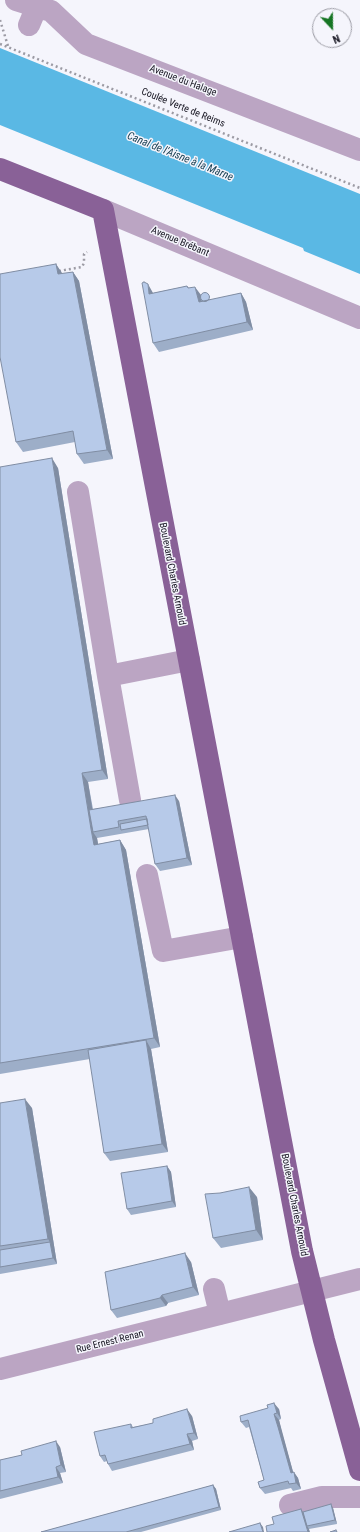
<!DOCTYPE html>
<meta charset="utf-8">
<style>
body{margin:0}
#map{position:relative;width:360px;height:1532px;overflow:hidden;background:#f5f5fc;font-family:"Roboto Condensed",sans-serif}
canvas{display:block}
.north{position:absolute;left:312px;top:8px;width:40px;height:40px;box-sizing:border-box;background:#f5f5fc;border:1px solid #9b9ba4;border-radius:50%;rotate:158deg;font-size:11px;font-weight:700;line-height:16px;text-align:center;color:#151420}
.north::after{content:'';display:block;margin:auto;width:14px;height:18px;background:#167524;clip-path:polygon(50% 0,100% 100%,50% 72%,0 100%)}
</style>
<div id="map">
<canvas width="360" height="1532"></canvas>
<div class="north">N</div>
</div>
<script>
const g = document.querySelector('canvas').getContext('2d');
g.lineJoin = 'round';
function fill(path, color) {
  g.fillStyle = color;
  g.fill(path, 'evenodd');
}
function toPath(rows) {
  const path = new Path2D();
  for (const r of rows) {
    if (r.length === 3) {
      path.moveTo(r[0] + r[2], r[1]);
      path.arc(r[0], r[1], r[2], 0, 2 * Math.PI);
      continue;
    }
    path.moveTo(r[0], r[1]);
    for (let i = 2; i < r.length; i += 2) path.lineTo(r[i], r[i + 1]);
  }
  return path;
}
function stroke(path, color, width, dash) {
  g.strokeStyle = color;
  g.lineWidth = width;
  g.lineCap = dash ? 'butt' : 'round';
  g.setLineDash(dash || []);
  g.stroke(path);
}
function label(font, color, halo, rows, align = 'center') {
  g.font = font + ' "Roboto Condensed",sans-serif';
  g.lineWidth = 3;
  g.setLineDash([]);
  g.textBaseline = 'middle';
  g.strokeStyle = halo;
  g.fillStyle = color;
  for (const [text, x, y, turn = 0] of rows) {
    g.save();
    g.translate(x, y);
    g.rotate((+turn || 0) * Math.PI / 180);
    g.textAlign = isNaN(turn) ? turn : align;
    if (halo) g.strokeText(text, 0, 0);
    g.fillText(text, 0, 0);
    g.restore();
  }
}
const water = toPath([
 [0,48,360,194,360,274,304,251,303,248,0,125]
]);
const path = toPath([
 [0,20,8,46],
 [0,44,360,188],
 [59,271,82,267,84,263,84,254,87,252]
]);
const minor = toPath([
 [16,0,51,11,86,44,360,150],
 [29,25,37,6],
 [103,210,360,318],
 [78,492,108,676,189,660],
 [108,676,130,800],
 [147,875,163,951,242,937],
 [214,1289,220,1314],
 [0,1369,360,1279],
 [290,1505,322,1497,360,1497]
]);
const major = toPath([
 [0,169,103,210,302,1251,324,1340,360,1470]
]);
const wall = toPath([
 [56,264,62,274,73,272,79,281,113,459,84,464,77,454,75,442,23,452,16,442],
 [187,286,189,288,201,295,212,300,241,293,246,302,253,330,159,352,153,343,153,293],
 [0,467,58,468,108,779,88,782,93,809,179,801,192,865,160,871,155,864,149,829,97,838,98,844,120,840,126,850,160,1047,151,1049,168,1152,110,1161,104,1153,90,1059,0,1074],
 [0,1103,32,1108,57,1264,0,1274],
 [167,1166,171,1172,176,1207,131,1215,127,1209],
 [257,1197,263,1240,221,1248,213,1238],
 [191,1262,199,1295,168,1303,166,1306,117,1318,111,1310],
 [279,1409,281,1419,279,1420,282,1433,293,1472,298,1478,301,1489,293,1491,291,1488,265,1494,260,1488,264,1480,249,1427,246,1428,241,1422],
 [192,1416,198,1439,192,1441,194,1450,112,1471,108,1464,107,1461,104,1462,100,1456,131,1424,133,1427],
 [60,1447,66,1472,60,1473,63,1483,0,1499,0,1460],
 [213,1485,216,1489,221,1510,141,1532,41,1532],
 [333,1508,337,1524,309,1529,274,1524,303,1512]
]);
const shadedWall = toPath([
 [56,264,62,273,64,284,58,274],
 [73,272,79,281,113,459,107,450],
 [148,284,153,293,155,302,149,294],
 [195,287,201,295,201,300,203,302,199,302],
 [241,293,246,302,253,330,247,322],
 [52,458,58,468,108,779,102,770],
 [82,773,88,782,96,832,93,832,97,838,100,855,94,845],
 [175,795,179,801,192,865,187,858],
 [120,840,126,850,160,1047,154,1038],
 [146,1040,151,1049,168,1152,162,1144],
 [25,1099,32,1108,57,1264,53,1258,50,1242,48,1239],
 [167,1166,171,1172,176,1207,172,1201],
 [249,1187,257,1197,263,1240,256,1230],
 [185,1253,191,1262,199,1295,193,1287],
 [162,1295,168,1303,166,1306,160,1298],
 [274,1403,279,1409,281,1419,277,1413],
 [187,1409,192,1416,198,1439,194,1433],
 [274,1414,279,1420,295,1479,291,1473],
 [187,1434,192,1441,194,1450,190,1444],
 [56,1441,60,1447,66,1472,61,1465],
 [56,1467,60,1473,63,1483,58,1477],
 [294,1472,298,1478,301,1489,296,1483],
 [213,1485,216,1489,221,1510,219,1507],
 [331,1504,333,1508,337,1524,335,1520],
 [301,1509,305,1515,307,1526,309,1529,310,1532,308,1532],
 [260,1523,263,1527,264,1532,263,1532]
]);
const building = toPath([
 [56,264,58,274,73,272,107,450,77,454,73,431,16,442,0,357,0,274,56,264],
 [144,282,148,284,149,294,187,286,188,288,195,287,199,302,241,293,247,322,153,343,142,283,144,282],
 [205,297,4.5],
 [52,458,102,770,82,773,91,829,94,845,120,840,154,1038,0,1063,0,467,52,458],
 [175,795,187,858,155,864,146,816,118,821,119,827,93,832,89,810,175,795],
 [147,819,148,825,121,830,120,824,147,819],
 [146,1040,162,1144,104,1153,88,1050,146,1040],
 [25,1099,48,1239,0,1246,0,1103,25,1099],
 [167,1166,172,1201,127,1209,121,1173,167,1166],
 [249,1187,256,1230,213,1238,205,1194,220,1193,249,1187],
 [50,1242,53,1258,0,1267,0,1250,50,1242],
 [185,1253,193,1287,162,1295,160,1298,111,1310,105,1272,185,1253],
 [274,1403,277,1413,274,1414,278,1427,291,1473,294,1472,296,1483,289,1484,288,1481,260,1488,258,1482,264,1480,248,1420,241,1422,240,1416,268,1408,267,1405,274,1403],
 [187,1409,194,1433,187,1434,190,1444,108,1464,105,1455,100,1456,94,1432,131,1424,131,1428,153,1423,153,1419,187,1409],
 [56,1441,61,1465,56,1467,58,1477,0,1491,0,1460,22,1455,21,1451,56,1441],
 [213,1485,219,1507,126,1532,41,1532,213,1485],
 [331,1504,335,1520,307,1526,303,1512,331,1504],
 [301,1509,308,1532,267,1532,266,1526,274,1524,272,1517,301,1509],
 [260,1523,263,1532,229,1532,260,1523],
 [336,1530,337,1532,330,1532,336,1530]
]);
const streetNames = [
 ["Avenue du Halage",183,81,21],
 ["Coulée Verte de Reims",183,108,22],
 ["Avenue Brébant",180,242,23],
 ["Boulevard Charles Arnould",172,574,79],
 ["Boulevard Charles Arnould",294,1205,79],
 ["Rue Ernest Renan",110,1342,-14]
];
const waterNames = [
 ["Canal de l'Aisne à la Marne",180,157,22]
];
fill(water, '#5ab8e4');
stroke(path, '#9c9ba4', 2.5, [2, 3]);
stroke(minor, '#bba5c3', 22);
stroke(major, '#896197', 22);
fill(wall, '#9daec8');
fill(shadedWall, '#808da3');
fill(building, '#b7cae9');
stroke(building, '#808da3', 1);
label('10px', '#151420', '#f5f5fc', streetNames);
label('italic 11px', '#143d50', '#f5f5fc', waterNames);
</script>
